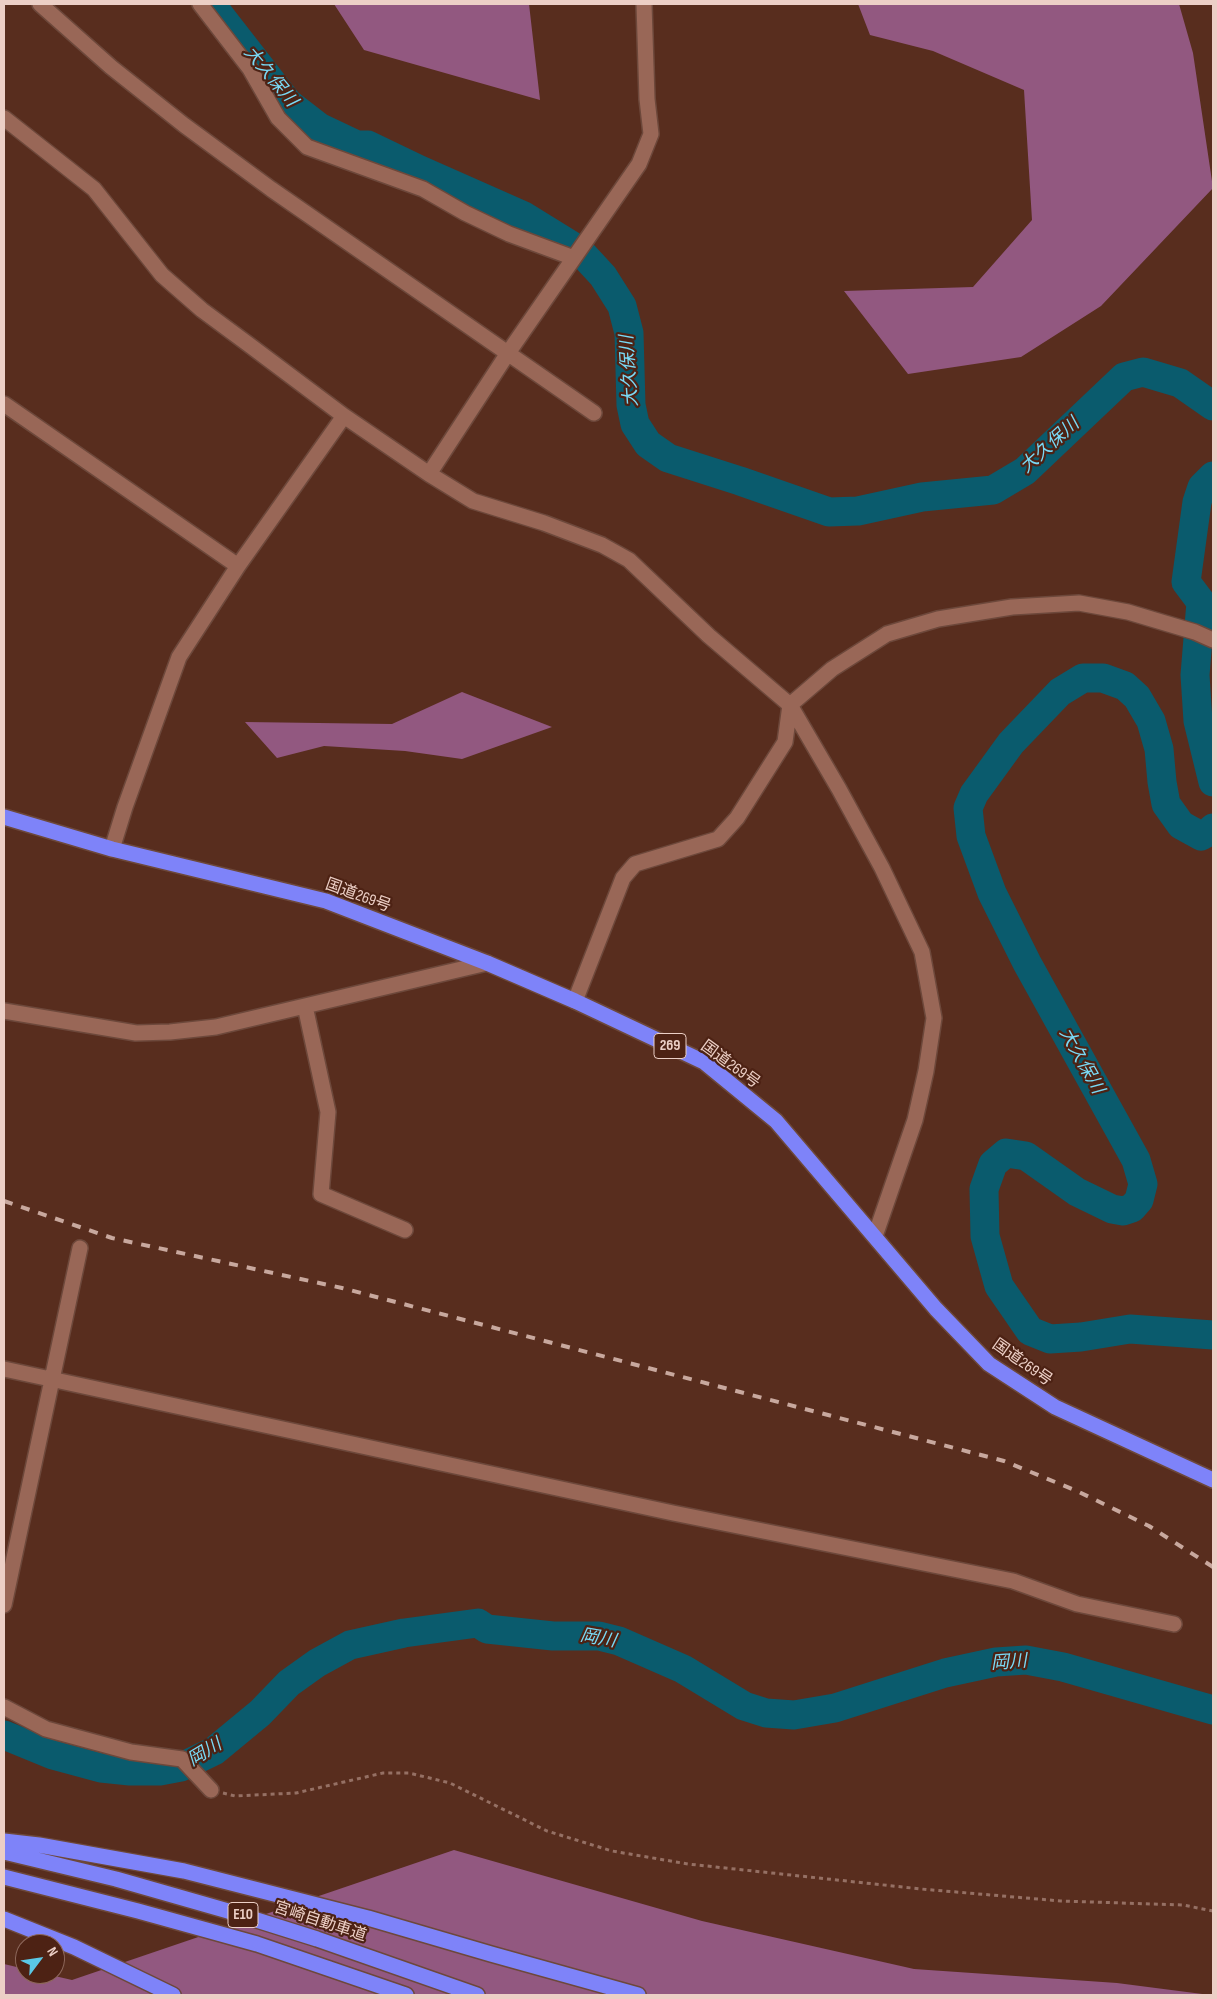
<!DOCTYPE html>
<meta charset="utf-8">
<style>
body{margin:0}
#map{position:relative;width:1217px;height:1999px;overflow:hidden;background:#582d1e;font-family:"Sofia Sans Condensed",sans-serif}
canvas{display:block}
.frame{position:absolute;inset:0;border:5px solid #eccfc6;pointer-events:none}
.north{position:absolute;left:15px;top:1934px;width:50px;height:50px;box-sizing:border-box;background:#4d2214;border:1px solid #8d675b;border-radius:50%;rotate:59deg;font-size:14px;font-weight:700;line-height:20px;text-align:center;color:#eccfc6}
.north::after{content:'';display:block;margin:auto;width:18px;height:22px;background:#5ac8e6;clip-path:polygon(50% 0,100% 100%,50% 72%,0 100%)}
</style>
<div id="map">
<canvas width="1217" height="1999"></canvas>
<div class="frame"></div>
<div class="north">N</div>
</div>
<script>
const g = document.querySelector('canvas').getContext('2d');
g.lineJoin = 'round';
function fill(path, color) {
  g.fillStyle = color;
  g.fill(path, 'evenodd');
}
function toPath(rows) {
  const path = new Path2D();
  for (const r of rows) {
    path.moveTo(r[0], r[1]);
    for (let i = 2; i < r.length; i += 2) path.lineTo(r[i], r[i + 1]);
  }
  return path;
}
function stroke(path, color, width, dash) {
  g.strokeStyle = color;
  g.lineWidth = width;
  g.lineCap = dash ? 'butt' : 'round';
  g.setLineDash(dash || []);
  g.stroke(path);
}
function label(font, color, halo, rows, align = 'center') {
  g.font = font + ' "Sofia Sans Condensed","Noto Sans JP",sans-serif';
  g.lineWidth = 4.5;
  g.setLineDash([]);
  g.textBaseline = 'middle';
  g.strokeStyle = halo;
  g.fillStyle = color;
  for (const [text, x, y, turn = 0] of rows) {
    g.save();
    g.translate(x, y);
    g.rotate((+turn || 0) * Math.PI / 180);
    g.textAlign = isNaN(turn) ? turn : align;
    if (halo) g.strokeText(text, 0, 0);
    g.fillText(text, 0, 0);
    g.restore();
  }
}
const forest = toPath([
 [334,4,529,4,540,100,364,50],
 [858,4,1179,4,1193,53,1213,188,1101,306,1021,357,908,374,844,291,973,287,1032,220,1024,90,933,51,870,35],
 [462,692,552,727,462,759,405,751,324,746,277,758,245,722,392,724],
 [454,1850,702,1921,914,1969,1117,1983,1210,1995,4,1995,4,1964,25,1969,25,1974,46,1974,72,1980]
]);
const river = toPath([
 [211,4,288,103,319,127,357,145,368,145,420,170,524,216,579,250,603,276,622,306,629,333,631,405,635,424,648,444,668,458,740,481,829,512,858,511,922,497,993,490,1025,471,1124,377,1143,372,1180,383,1213,406],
 [1213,476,1202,487,1197,502,1186,582,1201,602,1195,675,1198,721,1213,782],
 [1213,828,1210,831,1201,836,1181,825,1166,804,1162,782,1159,749,1151,721,1137,697,1125,686,1103,678,1083,678,1060,692,1011,743,974,794,968,808,971,836,992,893,1027,963,1136,1160,1143,1184,1139,1200,1132,1208,1123,1211,1112,1209,1077,1192,1026,1156,1006,1153,993,1164,984,1189,985,1236,999,1286,1030,1331,1050,1339,1081,1337,1130,1329,1213,1335],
 [4,1735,53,1755,101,1768,130,1771,160,1771,181,1767,214,1751,260,1713,289,1683,317,1663,350,1645,404,1633,478,1623,487,1629,553,1636,599,1636,619,1641,683,1669,744,1706,766,1713,794,1715,835,1708,945,1673,996,1662,1026,1660,1063,1667,1213,1710]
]);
const path = toPath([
 [223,1793,235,1796,296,1793,383,1773,409,1773,450,1783,547,1831,612,1851,688,1864,921,1889,1061,1901,1183,1905,1213,1911]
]);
const minor = toPath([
 [40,4,111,67,184,125,271,189,594,413],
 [200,4,250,69,278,118,307,147,423,189,465,213,509,234,574,258],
 [4,118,94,189,162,275,202,310,248,344,344,416,429,474,473,501,544,523,602,545,629,560,709,636,790,705,839,789,882,868,922,952,934,1018,926,1071,915,1120,875,1236],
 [4,404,238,566],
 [429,474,508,353,639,164,651,134,647,99,644,4],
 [112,849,125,807,179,657,238,566,344,416],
 [575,1001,623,878,635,864,718,839,737,818,785,742,790,705,832,669,887,634,938,619,1012,607,1079,603,1128,612,1195,632,1213,640],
 [305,1006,328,1112,321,1194,405,1230],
 [4,1011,136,1033,170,1032,216,1027,487,963],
 [4,1369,673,1513,1013,1581,1077,1604,1174,1624],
 [4,1605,80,1248],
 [4,1707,46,1729,131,1752,182,1759,211,1790]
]);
const highway = toPath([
 [4,817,112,849,326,901,487,963,575,1001,704,1062,776,1121,936,1309,989,1364,1055,1407,1213,1480],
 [4,1841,39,1845,184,1871,368,1918,491,1954,638,1995],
 [4,1852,116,1879,228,1911,317,1939,477,1995],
 [4,1877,138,1911,257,1944,406,1995],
 [4,1919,74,1947,173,1995]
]);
const rail = toPath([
 [4,1201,112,1238,342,1288,1004,1461,1077,1491,1149,1526,1213,1567]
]);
const shields = [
 [670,1046,32],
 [243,1915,30]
];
const shieldNames = [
 ["269",670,1046],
 ["E10",243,1915]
];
const streetNames = [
 ["国道269号",358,896,20],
 ["国道269号",730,1065,36],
 ["国道269号",1022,1363,35],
 ["宮崎自動車道",320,1922,18]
];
const waterNames = [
 ["大久保川",270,77,50],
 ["大久保川",630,371,-94],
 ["大久保川",1050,446,-42],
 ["大久保川",1081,1061,61],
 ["岡川",598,1639,10],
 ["岡川",1009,1663,-4],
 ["岡川",205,1753,-31]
];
fill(forest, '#925880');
stroke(river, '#0a5b6d', 29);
stroke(minor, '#6d483b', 18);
stroke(highway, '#6d483b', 18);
stroke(path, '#957064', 3, [4, 4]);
stroke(minor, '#996757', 15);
stroke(highway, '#7e83f9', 15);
stroke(rail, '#c8a89e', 4, [9, 9]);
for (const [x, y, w] of shields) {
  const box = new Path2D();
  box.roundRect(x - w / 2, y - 12.5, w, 25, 4);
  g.fillStyle = '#4d2214';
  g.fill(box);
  stroke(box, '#eccfc6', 1);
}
label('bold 15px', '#eccfc6', null, shieldNames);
label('16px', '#eccfc6', '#4d2214', streetNames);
label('italic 18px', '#79daf6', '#4d2214', waterNames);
</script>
